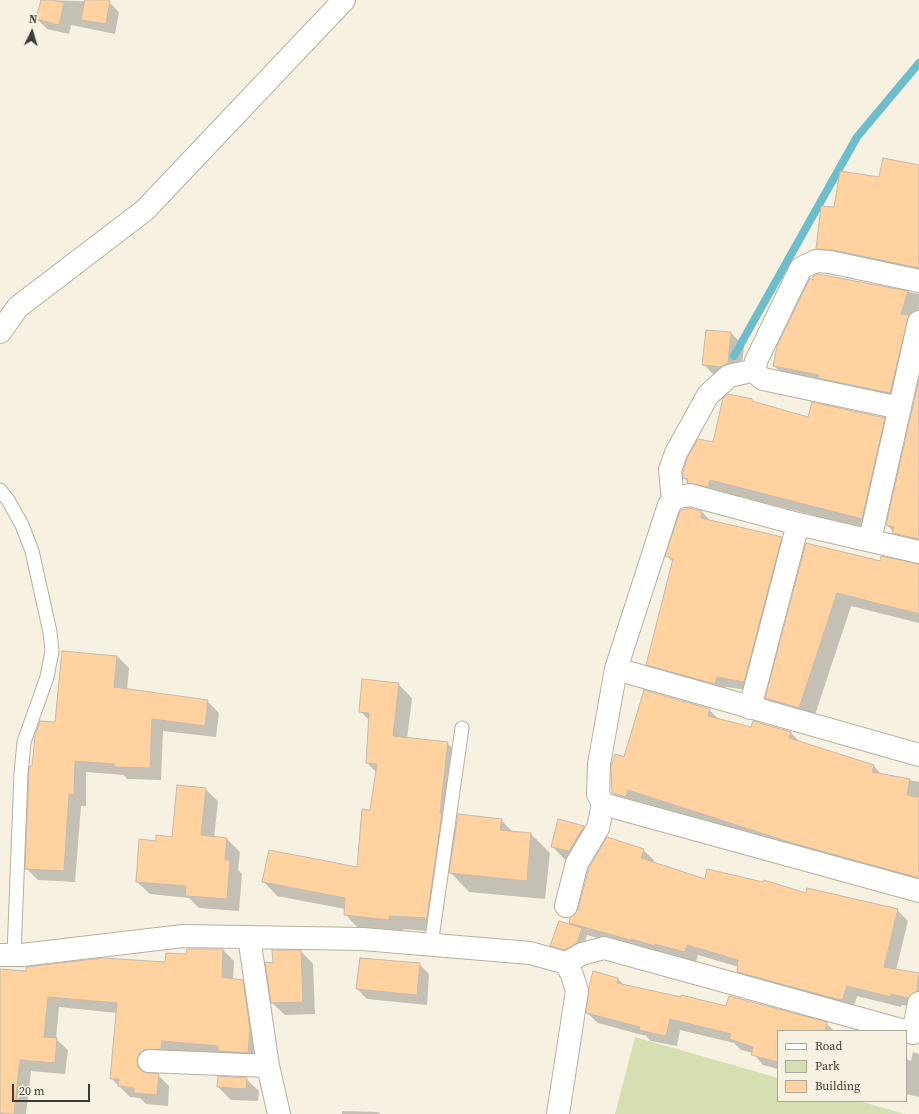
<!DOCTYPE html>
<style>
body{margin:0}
#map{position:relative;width:919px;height:1114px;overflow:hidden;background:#f6f1e0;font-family:"Source Serif 4",serif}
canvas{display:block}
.legend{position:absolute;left:777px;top:1030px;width:130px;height:72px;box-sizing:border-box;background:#f6f1e0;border:1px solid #aca89c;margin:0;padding:5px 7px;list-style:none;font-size:12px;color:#3d3b35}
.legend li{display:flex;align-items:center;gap:8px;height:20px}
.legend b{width:20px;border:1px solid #aca89c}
.north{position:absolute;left:12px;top:12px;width:40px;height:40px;-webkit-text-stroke:3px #f6f1e0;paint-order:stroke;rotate:5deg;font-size:11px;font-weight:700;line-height:16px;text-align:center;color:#3d3b35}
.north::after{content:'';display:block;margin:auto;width:14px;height:18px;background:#3d3b35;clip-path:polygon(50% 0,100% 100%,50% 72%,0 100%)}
.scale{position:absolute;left:12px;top:1084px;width:78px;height:18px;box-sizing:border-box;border:2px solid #3d3b35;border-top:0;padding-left:5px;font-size:12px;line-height:14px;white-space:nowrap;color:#3d3b35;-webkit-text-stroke:3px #f6f1e0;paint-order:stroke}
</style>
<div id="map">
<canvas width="919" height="1114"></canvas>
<ul class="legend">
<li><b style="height:5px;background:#fff"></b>Road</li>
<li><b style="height:11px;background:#d6dfb1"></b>Park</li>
<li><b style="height:11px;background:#ffd2a0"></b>Building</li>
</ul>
<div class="north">N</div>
<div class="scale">20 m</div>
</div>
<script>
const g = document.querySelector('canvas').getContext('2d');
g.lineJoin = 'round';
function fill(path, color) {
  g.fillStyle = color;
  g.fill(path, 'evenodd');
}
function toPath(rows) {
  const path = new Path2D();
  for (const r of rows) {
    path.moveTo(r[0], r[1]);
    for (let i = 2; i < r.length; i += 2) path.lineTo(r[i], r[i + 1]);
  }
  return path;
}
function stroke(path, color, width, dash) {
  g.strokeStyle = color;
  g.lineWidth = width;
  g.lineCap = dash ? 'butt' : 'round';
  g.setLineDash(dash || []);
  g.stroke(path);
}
const green = toPath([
 [635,1037,778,1078,778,1101,859,1101,905,1114,615,1114]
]);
const shadow = toPath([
 [42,0,109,2,119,12,115,34,71,25,69,34,47,29,37,19],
 [919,166,919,279,831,262,817,248,835,208,880,178],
 [819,275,919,294,919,339,904,406,788,379,774,366,814,281],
 [707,331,731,333,744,346,741,376,716,377,703,364],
 [919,384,919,550,907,546,887,525],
 [752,400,755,403,808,418,884,418,897,431,875,531,722,492,721,499,701,495,688,483,684,477],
 [702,512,712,522,781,538,791,548,754,691,726,687,725,693,657,674,647,664,673,562,667,556],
 [807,544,881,562,919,565,919,623,851,606,813,721,780,712,767,698],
 [117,656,129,668,127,690,207,701,219,713,216,737,163,731,161,780,127,779,124,775,86,772,86,806,81,806,75,882,38,880,26,868,33,767,56,723],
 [398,684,412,698,407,739,447,743,461,757,453,826,457,829,501,820,514,833,531,834,550,853,545,899,469,892,449,871,440,932,403,929,402,933,358,928,345,914,345,909,277,896,264,882,358,869,371,811,377,773,367,763,370,721,360,711],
 [709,710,720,720,751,729,753,722,791,733,801,743,874,766,882,775,919,782,919,886,802,854,640,802,638,809,625,805,613,793,624,758],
 [205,789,218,801,214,838,227,839,240,852,238,870,242,874,239,911,199,908,189,898,150,894,137,882,156,842,173,838],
 [583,827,596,839,582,864,564,859,552,846],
 [643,850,654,860,653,863,705,880,897,910,908,921,896,970,919,974,919,1008,902,1005,901,1007,857,996,853,1010,749,982,738,971,739,967,698,955,696,962,641,950,587,935,583,949,571,955,557,951,551,945,574,927,570,923],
 [223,950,234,961,233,980,242,981,253,992,259,1063,150,1065,148,1073,158,1075,169,1086,168,1106,146,1104,140,1098,130,1097,111,1078,117,1013,59,1007,56,1039,68,1050,65,1074,31,1071,26,1114,0,1114,0,970,27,972,166,963,187,955],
 [301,951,313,964,315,1014,285,1015,272,1003,274,964],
 [419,964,429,974,427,1005,367,999,357,989],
 [618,979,625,986,727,1007,826,1023,834,1031,778,1031,778,1069,763,1065,753,1053,741,1050,734,1043,680,1030,677,1046,651,1041,646,1036,598,1023,587,1013],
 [913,1052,919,1054,919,1097,906,1094,906,1059,911,1061],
 [246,1079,259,1091,258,1101,231,1100,218,1087],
 [342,1111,378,1112,381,1114,342,1114]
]);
const stream = toPath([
 [734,356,857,137,919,63]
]);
const building = toPath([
 [41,0,52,0,64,3,59,25,36,19,41,0],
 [85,0,110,0,106,24,81,20,85,0],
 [883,158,919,165,919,268,833,250,816,249,821,206,834,207,840,171,879,177,883,158],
 [818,274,908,291,901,314,909,315,890,393,818,378,819,375,773,366,777,346,810,278,813,280,813,276,818,274],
 [706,330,731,332,728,363,721,367,702,365,706,330],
 [919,379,919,539,892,533,894,527,886,525,919,379],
 [728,394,752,399,752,401,808,417,812,402,885,418,862,519,710,480,708,487,687,483,688,479,683,478,683,472,687,458,698,439,713,442,723,398,728,394],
 [689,508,702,511,701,518,782,537,744,682,717,677,715,684,646,665,673,559,665,556,680,511,689,508],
 [806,543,880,561,881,556,919,564,919,614,837,593,799,708,765,698,806,543],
 [62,651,117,656,114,687,208,700,205,726,152,719,150,768,114,767,114,764,75,761,74,795,69,794,64,871,25,869,29,769,30,766,32,766,35,736,40,721,55,722,62,651],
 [362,679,399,683,393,736,448,742,440,813,442,813,427,918,389,916,389,920,344,915,345,898,262,882,269,850,357,867,362,809,370,810,377,764,366,763,369,713,359,712,362,679],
 [644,690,710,709,708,716,751,727,753,721,791,732,789,738,874,765,872,772,910,779,907,795,919,797,919,878,789,842,628,790,626,797,612,793,611,767,615,754,624,757,644,690],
 [177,785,206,788,201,835,227,838,225,860,230,860,227,899,185,896,186,886,136,882,139,839,156,841,156,835,172,837,177,785],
 [458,814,502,819,500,830,531,833,527,881,449,873,458,814],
 [558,819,584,826,569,851,551,847,558,819],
 [607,837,644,849,641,858,705,879,707,869,763,882,764,880,806,893,807,888,898,909,884,967,919,973,917,991,908,998,891,994,891,997,847,986,842,1000,833,998,737,972,738,960,687,945,685,952,655,944,655,946,631,939,630,940,569,923,570,918,575,914,578,909,589,868,607,837],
 [559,921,582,928,577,943,564,950,550,946,559,921],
 [187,949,223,949,222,977,243,980,250,1029,248,1053,218,1051,218,1046,162,1041,161,1049,144,1050,139,1054,137,1060,138,1067,143,1072,159,1074,157,1095,134,1093,134,1088,118,1086,119,1079,110,1079,117,1003,48,997,44,1037,57,1038,55,1063,20,1060,14,1114,0,1113,0,969,26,971,26,967,103,958,165,962,166,953,186,954,187,949],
 [272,950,301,950,303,1002,271,1003,265,962,273,963,272,950],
 [360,958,420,963,417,995,356,989,360,958],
 [593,971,618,978,617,983,681,997,681,995,726,1006,729,996,827,1022,825,1031,778,1031,778,1062,751,1055,753,1047,729,1039,731,1034,670,1019,666,1036,639,1030,640,1027,586,1013,589,987,593,971],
 [218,1076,247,1078,246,1089,217,1087,218,1076]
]);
const lane = toPath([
 [0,490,8,500,22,525,32,551,50,632,52,651,47,677,24,742,21,773,14,955],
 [431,945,462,728]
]);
const street = toPath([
 [0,332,18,307,145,210,344,0],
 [900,408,763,379,758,375,755,370,756,361,801,268,816,261,830,262,919,281],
 [673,500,670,470,676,453,708,395,729,376,755,370],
 [870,540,919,322],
 [919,552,798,524,690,495,679,497,673,500,669,505,616,669,599,764,598,794,603,804,919,891],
 [616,669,919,755],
 [750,708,798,524],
 [566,906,577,863,598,828,603,804],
 [249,937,268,1066,279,1114],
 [0,955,22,955,183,936,363,939,530,953,566,963,572,975,577,991,558,1114],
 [566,963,582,954,604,948,905,1031],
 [913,1033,919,1003],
 [149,1061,268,1066]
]);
fill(green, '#d6dfb1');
fill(shadow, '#0003');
stroke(stream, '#6dbecc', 8);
fill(building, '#ffd2a0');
stroke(building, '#c5b9ac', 1);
stroke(lane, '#b5b1a1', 15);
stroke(street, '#b5b1a1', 24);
stroke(lane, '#fff', 13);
stroke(street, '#fff', 22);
</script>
